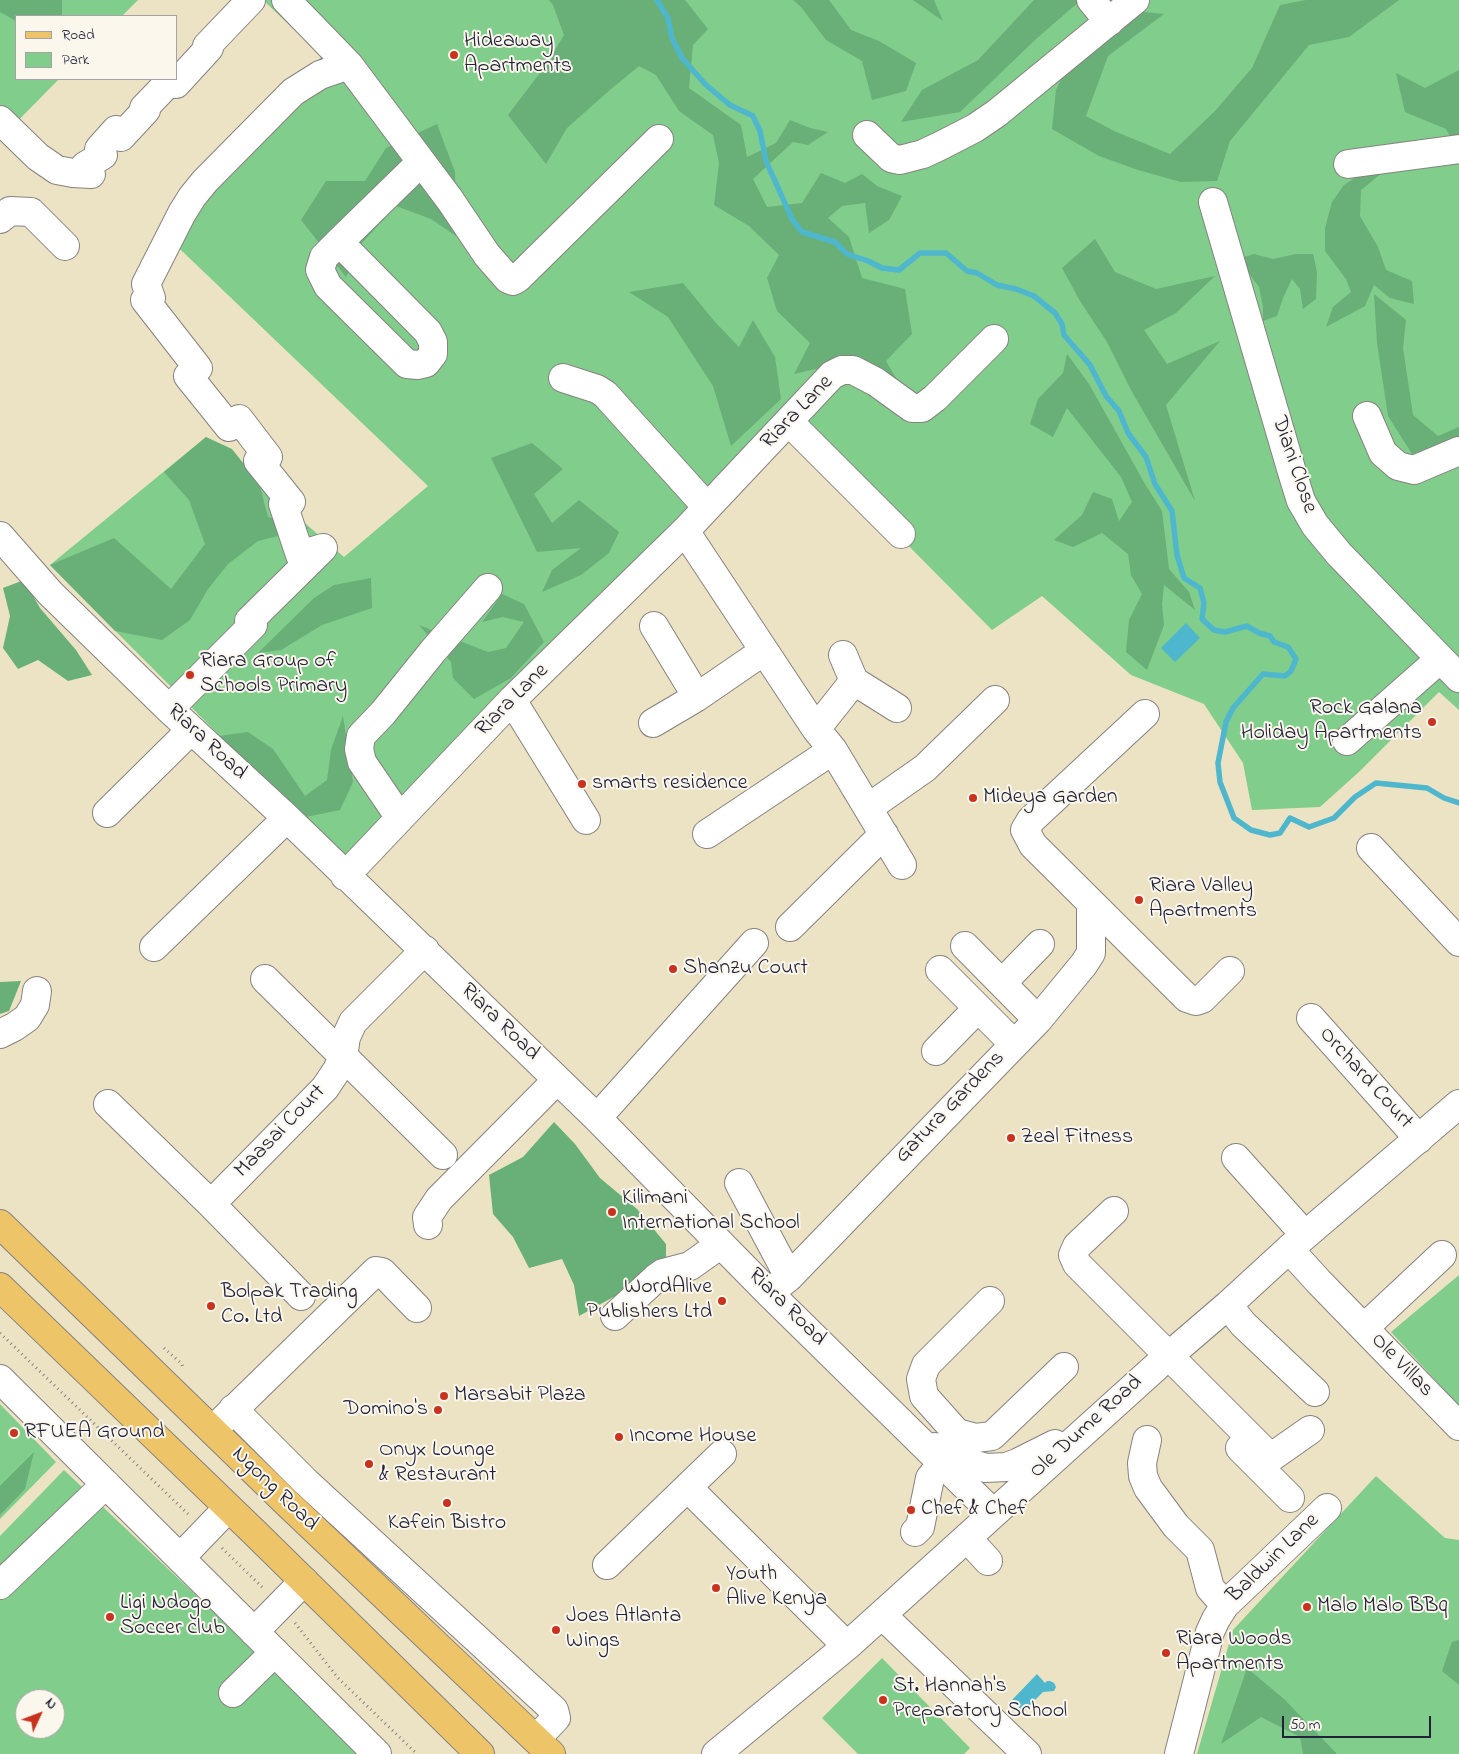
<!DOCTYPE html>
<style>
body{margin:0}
#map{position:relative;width:1459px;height:1754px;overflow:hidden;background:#ece3c4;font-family:"Indie Flower",sans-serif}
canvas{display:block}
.legend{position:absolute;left:15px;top:15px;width:162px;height:65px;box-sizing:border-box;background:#fbf7ec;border:1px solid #a4a2a5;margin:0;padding:6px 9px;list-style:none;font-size:15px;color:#22223b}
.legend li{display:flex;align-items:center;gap:10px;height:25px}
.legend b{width:25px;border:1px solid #a4a2a5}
.north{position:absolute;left:15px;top:1689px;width:50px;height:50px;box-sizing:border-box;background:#fbf7ec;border:1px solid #a4a2a5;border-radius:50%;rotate:47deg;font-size:14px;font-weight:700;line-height:20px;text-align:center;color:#22223b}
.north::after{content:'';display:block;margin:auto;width:18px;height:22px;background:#c8321e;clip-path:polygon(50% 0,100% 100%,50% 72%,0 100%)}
.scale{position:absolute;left:1282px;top:1716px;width:149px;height:22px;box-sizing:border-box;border:2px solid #22223b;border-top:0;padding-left:6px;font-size:15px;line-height:18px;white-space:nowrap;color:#22223b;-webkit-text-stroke:4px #fbf7ec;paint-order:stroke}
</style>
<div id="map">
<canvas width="1459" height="1754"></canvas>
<ul class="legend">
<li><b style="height:6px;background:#eec469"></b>Road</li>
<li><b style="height:14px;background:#81cd8b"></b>Park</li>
</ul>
<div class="north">N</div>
<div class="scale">50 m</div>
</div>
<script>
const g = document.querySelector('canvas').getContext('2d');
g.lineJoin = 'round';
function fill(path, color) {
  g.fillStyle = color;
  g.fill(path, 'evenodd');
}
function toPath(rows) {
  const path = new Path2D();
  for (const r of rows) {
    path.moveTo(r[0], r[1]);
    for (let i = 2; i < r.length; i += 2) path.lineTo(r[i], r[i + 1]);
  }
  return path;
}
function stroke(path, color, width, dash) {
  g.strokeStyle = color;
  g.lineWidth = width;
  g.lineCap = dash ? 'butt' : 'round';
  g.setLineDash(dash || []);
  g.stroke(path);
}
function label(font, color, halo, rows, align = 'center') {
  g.font = font + ' "Indie Flower",sans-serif';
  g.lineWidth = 4;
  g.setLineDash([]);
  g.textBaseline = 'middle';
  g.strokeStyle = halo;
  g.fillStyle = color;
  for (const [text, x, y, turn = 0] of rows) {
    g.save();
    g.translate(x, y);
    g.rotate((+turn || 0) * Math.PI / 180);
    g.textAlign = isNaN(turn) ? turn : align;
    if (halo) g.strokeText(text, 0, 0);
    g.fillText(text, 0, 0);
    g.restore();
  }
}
const green = toPath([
 [0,0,138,0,122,16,16,16,16,79,59,79,0,139],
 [263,0,1459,0,1459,710,1439,692,1360,771,1320,807,1252,810,1243,763,1204,704,1131,675,1042,596,992,630,780,416,346,863,50,565,206,437,344,557,428,486,161,231,322,56],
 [1459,1275,1459,1406,1391,1332],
 [0,1404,56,1462,0,1519],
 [64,1470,363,1754,0,1754,0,1536],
 [25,1699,55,1699,55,1729,25,1729],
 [1376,1476,1445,1538,1459,1540,1459,1754,1197,1754,1233,1630],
 [882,1658,970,1748,964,1754,858,1754,822,1718]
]);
const forest = toPath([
 [0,0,62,0,62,16,16,16,16,21,0,12],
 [549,0,685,0,708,29,693,45,689,88,741,125,747,157,776,143,790,120,810,128,828,132,808,145,793,142,753,179,767,207,802,203,821,173,845,183,862,174,877,186,902,196,889,220,869,233,865,203,842,206,828,218,849,237,862,278,905,289,912,334,886,361,900,385,829,366,794,374,810,343,777,311,767,278,779,255,749,226,714,205,719,163,713,135,679,111,656,75,639,66,611,89,567,128,546,164,508,115,546,65,564,35,553,5],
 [793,0,829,0,851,30,879,41,916,63,906,91,872,100,862,61,826,40,801,7],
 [913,0,934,0,943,21],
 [1034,0,1081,0,1036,39,960,112,901,122,922,90,978,60],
 [1306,0,1399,0,1349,37,1309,45,1230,141,1217,181,1181,182,1138,170,1099,156,1052,129,1056,90,1094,7,1164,14,1108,56,1086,116,1114,131,1170,154,1215,111,1252,68,1280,5],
 [1459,70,1459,152,1446,129,1405,112,1396,73,1425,88],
 [437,124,455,172,456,236,431,219,396,206,362,243,346,277,301,220,326,181,365,181,386,148],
 [1388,168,1361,190,1360,216,1378,247,1386,270,1412,281,1414,304,1390,298,1374,285,1365,306,1326,327,1333,307,1351,292,1346,279,1325,251,1325,228,1332,202,1344,185,1362,173],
 [1095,239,1115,272,1156,289,1215,276,1176,313,1144,330,1167,364,1220,341,1166,405,1195,501,1131,390,1107,342,1080,301,1062,268],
 [1254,254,1273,259,1296,254,1313,254,1317,272,1316,299,1303,309,1300,289,1292,279,1283,298,1277,316,1263,321,1263,307,1259,287,1238,259],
 [683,283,715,322,739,347,753,320,775,357,781,399,731,446,713,386,668,317,629,292],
 [1374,294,1406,320,1403,348,1413,415,1438,436,1459,427,1459,442,1412,454,1388,416,1377,343],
 [1067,354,1089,384,1145,484,1162,511,1169,569,1189,592,1195,610,1164,585,1162,604,1164,625,1147,670,1126,652,1129,620,1142,594,1131,575,1128,554,1102,533,1073,547,1054,540,1082,515,1093,492,1112,499,1119,521,1132,502,1121,477,1067,408,1053,437,1030,424,1038,399,1063,373],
 [206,437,232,449,259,483,268,517,310,528,258,541,228,564,208,589,190,620,162,640,115,631,50,565,114,538,171,589,205,544,189,500,164,472],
 [532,443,563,469,534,494,552,523,579,500,619,532,609,553,581,575,542,592,552,570,581,548,537,552,491,458],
 [371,578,372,608,322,625,281,650,258,653,314,598,334,585],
 [24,580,40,608,76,650,92,675,68,681,38,660,18,669,3,648,10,616,3,588],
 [502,594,524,604,544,642,511,678,474,699,453,678,451,662,419,625,488,652,506,648,524,622,503,617,482,622],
 [343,716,353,782,340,810,301,818,219,736,248,732,273,749,305,796,327,780,331,750],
 [21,981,9,1011,0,1014,0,982],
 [554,1122,575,1144,600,1178,637,1209,666,1244,666,1268,579,1316,574,1285,562,1259,529,1268,513,1237,493,1214,489,1175,523,1157],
 [34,1452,25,1489,0,1515,0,1486],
 [1459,1640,1459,1685,1442,1671,1452,1642],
 [1247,1668,1284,1699,1337,1754,1303,1754,1300,1737,1261,1717,1221,1744]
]);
const water = toPath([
 [1186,623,1200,638,1175,662,1161,648],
 [1037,1674,1045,1683,1047,1681,1050,1681,1054,1683,1056,1687,1054,1691,1043,1692,1023,1712,1012,1700]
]);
const stream = toPath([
 [657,0,668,18,672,38,682,58,706,85,730,105,753,116,760,131,766,161,792,219,802,232,835,242,847,254,868,261,882,268,899,270,920,253,946,253,967,271,977,273,997,285,1016,289,1034,296,1055,313,1062,324,1064,335,1090,365,1106,396,1119,411,1128,433,1146,457,1155,484,1172,511,1177,555,1184,578,1200,588,1204,603,1202,619,1214,630,1225,632,1247,626,1259,633,1270,636,1274,642,1288,647,1296,659,1291,671,1285,676,1263,674,1233,708,1226,722,1218,763,1220,782,1234,818,1251,830,1270,835,1280,833,1290,818,1309,827,1334,818,1355,797,1376,783,1427,788,1444,798,1459,803]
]);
const path = toPath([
 [0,1333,189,1515],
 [164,1348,182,1364,183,1369],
 [222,1548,264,1589],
 [295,1623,338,1678,417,1754]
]);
const minor = toPath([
 [286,0,349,65,450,200,487,255,508,279,513,281,518,278,659,139],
 [1091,0,1109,22],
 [172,79,176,84,209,48,207,46,251,0],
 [0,120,38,157,57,170,73,173,91,174,85,166,103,155,99,149,116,130,121,137,146,110,144,108,172,79],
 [867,135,891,158,900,160,923,154,942,145,975,128,997,113,1135,0],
 [1348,164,1459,149],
 [1213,202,1292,472,1301,501,1315,525,1339,554,1459,678],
 [0,219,10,211,31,212,65,246],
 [339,242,428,332,433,342,433,354,426,363,418,365,407,364,328,286,320,270,324,257,339,242,420,163],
 [563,378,597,389,605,394,707,507],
 [1367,416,1383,453,1398,466,1414,470,1459,451],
 [789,422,901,534],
 [685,531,816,729,833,750,902,865],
 [0,536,50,593,169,709,287,818,597,1118,769,1293,993,1513],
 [654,626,697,697],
 [843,655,854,681,897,708],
 [512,700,586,820],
 [174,704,253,625,249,621,323,548,300,555,283,504,291,502,258,461,268,457,239,419,229,427,188,376,198,368,145,300,151,298,146,284,182,213,192,197,205,181,293,92,320,75,349,65],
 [1145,714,1031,820,1025,830,1033,845,1187,998,1196,1001,1202,999,1230,971],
 [653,723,697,697,764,651],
 [816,729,854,681],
 [1347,741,1440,659],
 [868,806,878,801,925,768,995,700],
 [107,813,191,730],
 [400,818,362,762,359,749,361,736,383,713,433,651,488,588],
 [707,834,833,750],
 [1371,848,1459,942],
 [345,876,512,700,685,531,832,375,842,370,853,370,876,382,912,408,922,408,935,398,994,339],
 [790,927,884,834],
 [965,946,1038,1020],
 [154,947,287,818],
 [940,970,1014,1044],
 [265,979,443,1155],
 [1002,983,1040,944],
 [1311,1018,1419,1139],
 [0,1034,14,1027,27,1018,35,1005,37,991],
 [936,1051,978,1008],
 [108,1104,211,1204,301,1296],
 [597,1118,754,943],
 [1236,1158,1305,1235],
 [739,1183,789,1277],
 [211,1204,325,1088,337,1070,343,1057,346,1037,353,1022,425,950],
 [1114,1211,1077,1246,1073,1255,1077,1264,1267,1454,1273,1456,1310,1430],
 [428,1225,427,1217,439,1199,557,1080],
 [1289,1249,1319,1282,1459,1426],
 [769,1293,789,1277,1038,1020,1084,964,1091,953,1091,903],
 [990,1301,926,1365,921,1379,924,1396,957,1433,976,1438,992,1436,1064,1367],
 [1228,1305,1243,1324,1315,1392],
 [615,1316,656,1278,663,1273,690,1266,721,1244],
 [1364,1328,1442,1255],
 [0,1379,377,1754],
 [233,1409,306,1482,554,1710,556,1718,536,1739],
 [221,1422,376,1271,382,1272,417,1308],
 [1147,1440,1142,1463,1143,1476,1148,1488,1176,1526,1200,1550,1210,1588,1225,1605],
 [935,1447,962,1461,986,1468,1006,1467,1017,1463,1055,1444],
 [1240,1448,1290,1498],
 [688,1488,847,1646],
 [915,1532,920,1527,930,1478,942,1464],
 [967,1538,988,1561],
 [180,1558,228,1508],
 [607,1565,722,1454],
 [0,1585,106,1484],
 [882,1615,1027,1754],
 [254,1632,304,1581],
 [233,1693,275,1652],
 [716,1754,847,1646,1157,1366,1228,1305,1289,1249,1459,1104],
 [1179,1754,1210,1632,1216,1619,1225,1605,1327,1508]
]);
const major = toPath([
 [0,1224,288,1504,551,1754],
 [0,1287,254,1532,480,1754]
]);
const markers = [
 [454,55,5,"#c8321e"],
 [190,675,5,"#c8321e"],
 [1432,722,5,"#c8321e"],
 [582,784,5,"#c8321e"],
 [973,798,5,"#c8321e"],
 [1139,900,5,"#c8321e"],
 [673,969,5,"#c8321e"],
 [1011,1138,5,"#c8321e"],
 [612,1212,5,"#c8321e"],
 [722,1301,5,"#c8321e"],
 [211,1306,5,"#c8321e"],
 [444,1396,5,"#c8321e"],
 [438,1410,5,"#c8321e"],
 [14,1433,5,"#c8321e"],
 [619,1437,5,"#c8321e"],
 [369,1464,5,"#c8321e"],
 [447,1503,5,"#c8321e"],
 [911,1510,5,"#c8321e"],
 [716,1588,5,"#c8321e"],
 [1307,1607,5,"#c8321e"],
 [110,1617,5,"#c8321e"],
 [556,1630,5,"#c8321e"],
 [1166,1653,5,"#c8321e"],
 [883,1700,5,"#c8321e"]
];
const poiNames = [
 ["Hideaway",464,42],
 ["Apartments",464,67],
 ["Riara Group of",200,662],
 ["Schools Primary",200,687],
 ["Rock Galana",1422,709,"right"],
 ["Holiday Apartments",1422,734,"right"],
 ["smarts residence",592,784],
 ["Mideya Garden",983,798],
 ["Riara Valley",1149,887],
 ["Apartments",1149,912],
 ["Shanzu Court",683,969],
 ["Zeal Fitness",1021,1138],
 ["Kilimani",622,1199],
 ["International School",622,1224],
 ["WordAlive",712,1288,"right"],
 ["Publishers Ltd",712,1313,"right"],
 ["Bolpak Trading",221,1293],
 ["Co. Ltd",221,1318],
 ["Marsabit Plaza",454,1396],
 ["Domino's",428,1410,"right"],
 ["RFUEA Ground",24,1433],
 ["Income House",629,1437],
 ["Onyx Lounge",379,1451],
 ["& Restaurant",379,1476],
 ["Chef & Chef",921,1510],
 ["Kafein Bistro",447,1524,"center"],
 ["Youth",726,1575],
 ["Alive Kenya",726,1600],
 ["Ligi Ndogo",120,1604],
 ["Soccer club",120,1629],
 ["Malo Malo BBq",1317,1607],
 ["Joes Atlanta",566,1617],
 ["Wings",566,1642],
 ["Riara Woods",1176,1640],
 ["Apartments",1176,1665],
 ["St. Hannah's",893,1687],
 ["Preparatory School",893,1712]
];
const streetNames = [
 ["Riara Lane",798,413,-46],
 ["Diani Close",1293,465,71],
 ["Riara Lane",513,701,-45],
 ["Riara Road",206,743,43],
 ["Riara Road",499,1023,44],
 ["Orchard Court",1365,1079,48],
 ["Gatura Gardens",951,1108,-46],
 ["Maasai Court",281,1132,-46],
 ["Riara Road",786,1308,45],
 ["Ole Villas",1401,1366,46],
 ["Ole Dume Road",1087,1428,-42],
 ["Ngong Road",274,1490,44],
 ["Baldwin Lane",1274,1559,-44]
];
fill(green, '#81cd8b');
fill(forest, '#68b077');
fill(water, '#4fb7cd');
stroke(stream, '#4fb7cd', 5.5);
stroke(minor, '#878280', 30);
stroke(major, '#878280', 30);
stroke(path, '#878280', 3, [1, 4]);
stroke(minor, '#fff', 28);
stroke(major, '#eec469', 28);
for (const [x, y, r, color] of markers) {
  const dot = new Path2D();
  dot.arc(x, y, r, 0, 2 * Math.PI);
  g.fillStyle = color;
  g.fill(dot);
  stroke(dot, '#fbf7ec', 2);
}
label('22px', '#22223b', '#fbf7ec', poiNames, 'left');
label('22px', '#22223b', '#fbf7ec', streetNames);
</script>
